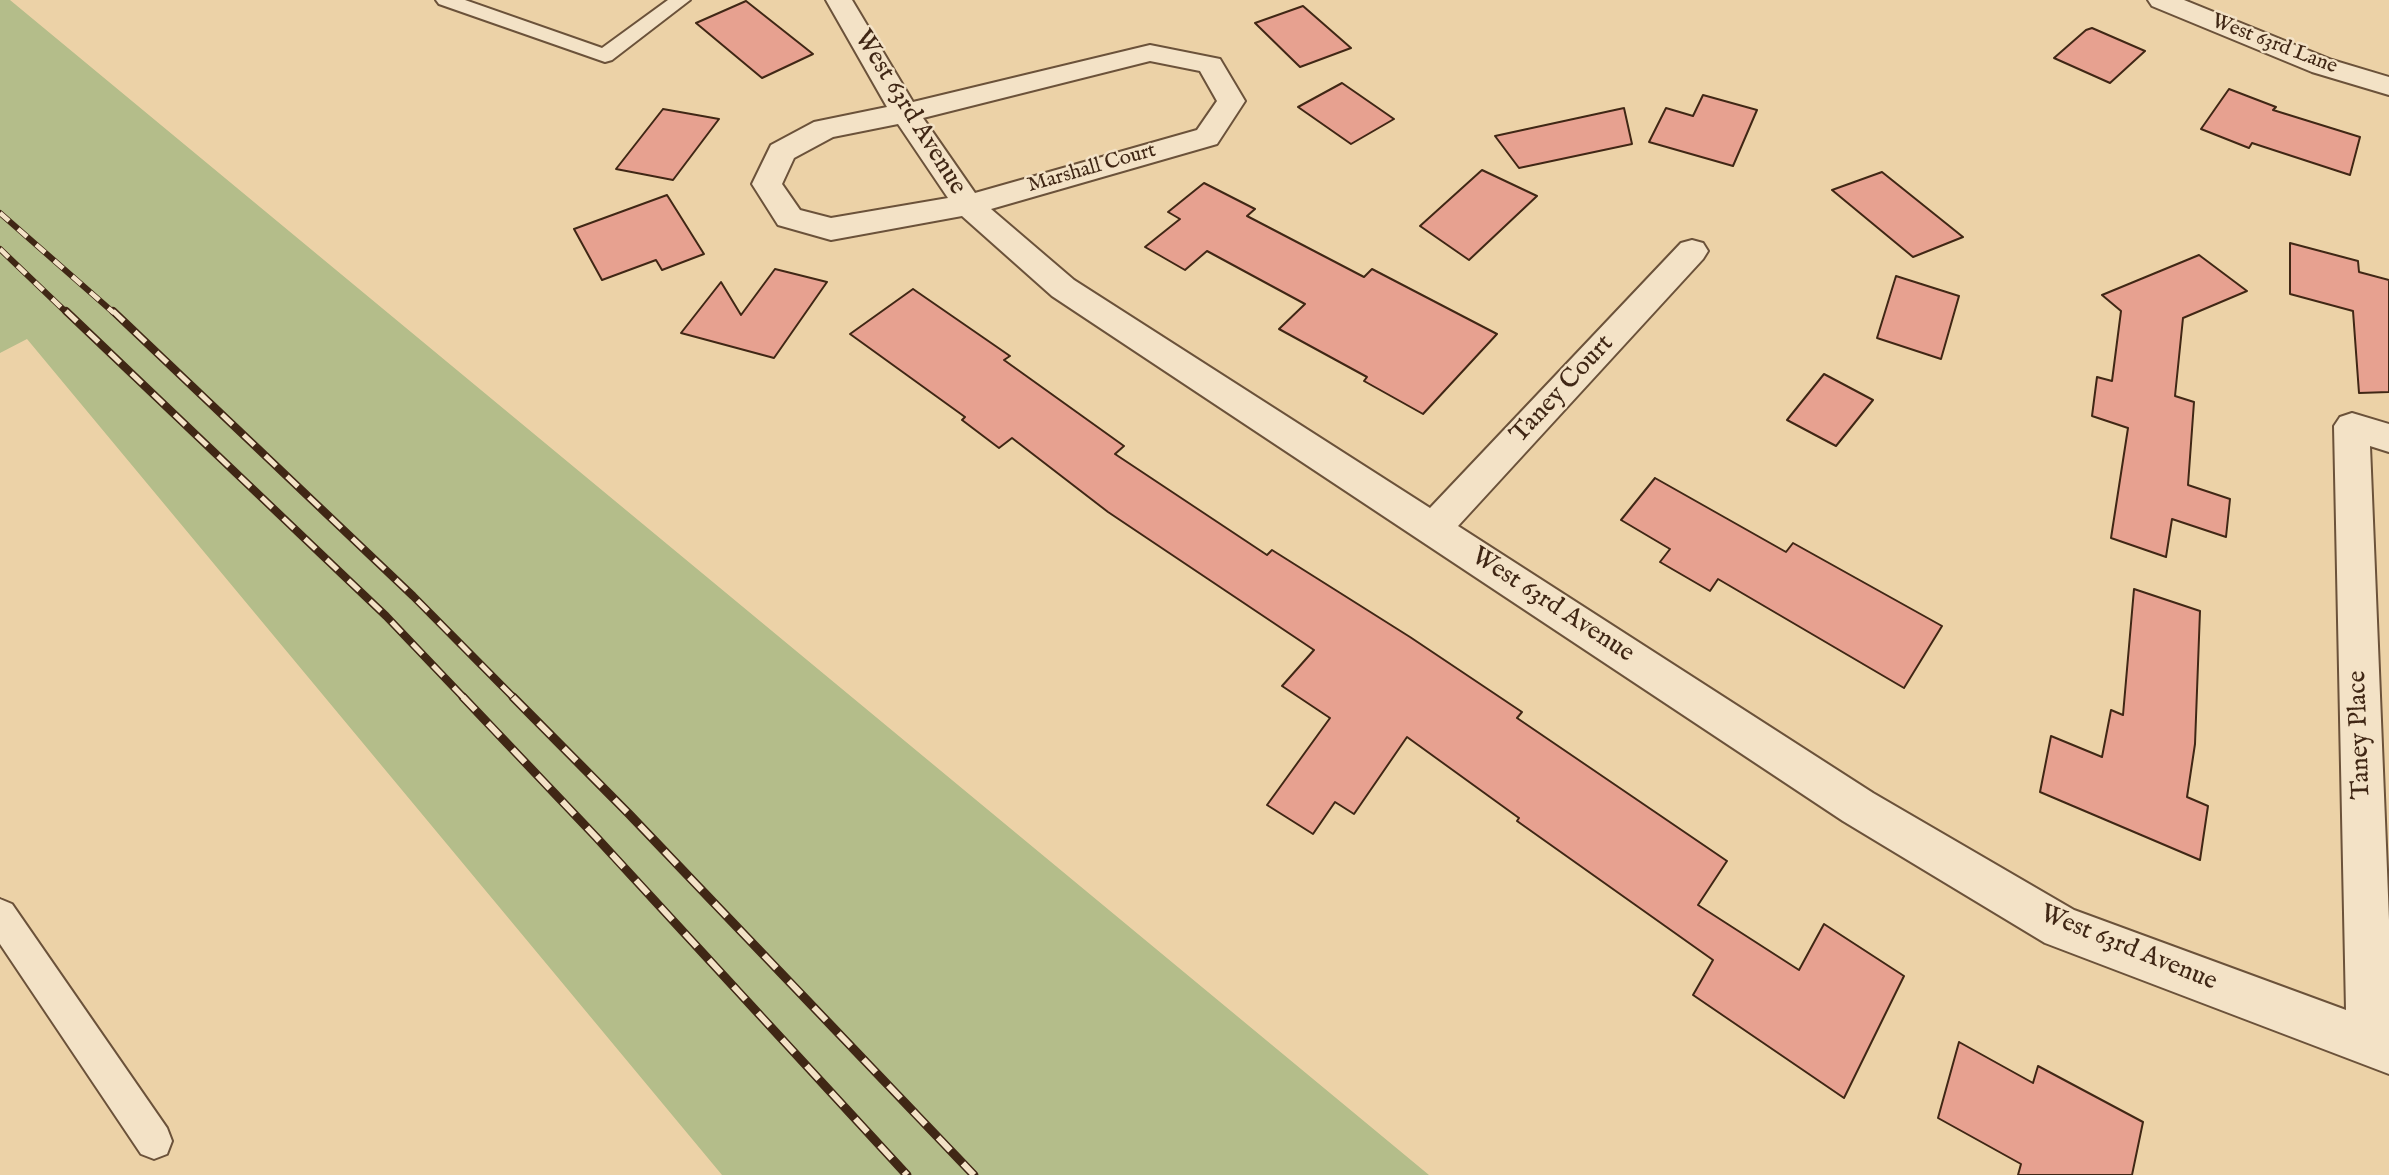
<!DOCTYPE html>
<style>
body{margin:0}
canvas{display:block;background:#ecd2a7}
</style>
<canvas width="2389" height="1175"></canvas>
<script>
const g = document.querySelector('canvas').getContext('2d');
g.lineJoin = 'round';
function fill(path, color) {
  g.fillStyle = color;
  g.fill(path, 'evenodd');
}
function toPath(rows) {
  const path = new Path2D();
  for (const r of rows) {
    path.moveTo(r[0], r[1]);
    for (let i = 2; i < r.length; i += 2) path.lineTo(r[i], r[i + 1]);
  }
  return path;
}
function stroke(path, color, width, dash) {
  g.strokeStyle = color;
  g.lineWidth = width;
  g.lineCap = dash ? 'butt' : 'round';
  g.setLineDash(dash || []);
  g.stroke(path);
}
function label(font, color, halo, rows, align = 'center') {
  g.font = font + ' "IM FELL English",serif';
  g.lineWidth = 5;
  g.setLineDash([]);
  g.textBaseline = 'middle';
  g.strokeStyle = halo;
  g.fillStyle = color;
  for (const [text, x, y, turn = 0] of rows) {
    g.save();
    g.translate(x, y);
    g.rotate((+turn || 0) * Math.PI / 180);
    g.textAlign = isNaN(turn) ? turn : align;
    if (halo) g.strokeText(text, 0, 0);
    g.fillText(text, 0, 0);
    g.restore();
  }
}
const green = toPath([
 [0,0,10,0,1429,1175,722,1175,27,339,0,353]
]);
const building = toPath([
 [746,1,813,54,762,78,696,23,746,1],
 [1303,6,1351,48,1300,67,1255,23,1303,6],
 [2092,28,2145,51,2110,83,2054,58,2086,30,2092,28],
 [1342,83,1394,119,1351,144,1298,107,1342,83],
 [2229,89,2276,107,2273,110,2360,137,2350,175,2252,143,2249,148,2201,129,2229,89],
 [1703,95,1757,110,1733,166,1649,142,1666,108,1693,116,1703,95],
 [1624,108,1632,144,1519,168,1495,136,1624,108],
 [663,109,719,119,673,180,616,169,663,109],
 [1482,170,1537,196,1469,260,1420,226,1482,170],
 [1882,172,1963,237,1913,257,1832,190,1882,172],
 [1204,183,1255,209,1247,216,1364,277,1372,269,1497,334,1423,414,1364,381,1367,377,1279,329,1305,304,1207,251,1185,270,1145,247,1180,219,1168,212,1204,183],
 [667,195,704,254,662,270,656,260,602,280,574,229,667,195],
 [2290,243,2358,261,2359,272,2389,280,2389,392,2359,393,2353,311,2290,294,2290,243],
 [2199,255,2247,291,2183,318,2175,396,2194,402,2188,485,2230,499,2226,537,2172,519,2166,557,2111,538,2128,428,2092,416,2097,377,2112,381,2121,311,2102,295,2199,255],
 [775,269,827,282,774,358,681,333,721,282,741,315,775,269],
 [1896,276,1959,296,1941,359,1877,338,1896,276],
 [913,289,1010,356,1004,360,1124,446,1115,454,1267,555,1272,550,1410,637,1522,712,1517,718,1727,861,1698,905,1799,970,1824,924,1904,976,1844,1098,1693,995,1713,960,1517,821,1519,818,1407,737,1354,814,1335,802,1313,834,1267,805,1330,718,1282,686,1314,650,1108,512,1012,438,999,448,962,420,965,417,850,334,913,289],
 [1824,374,1873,400,1836,446,1787,420,1824,374],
 [1655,478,1786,552,1793,543,1942,626,1904,688,1718,579,1710,591,1660,562,1670,549,1621,520,1655,478],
 [2134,589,2200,611,2195,744,2187,797,2208,806,2200,860,2040,792,2051,736,2102,757,2111,710,2123,715,2134,589],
 [1959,1042,2033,1083,2038,1066,2143,1122,2132,1175,2018,1175,2021,1164,1938,1118,1959,1042]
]);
const service = toPath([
 [436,0,465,0,602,48,668,0,690,0,612,60,605,62,439,4,436,0],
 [0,899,12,904,167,1128,172,1141,167,1154,154,1159,141,1154,0,944,0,899]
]);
const minor = toPath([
 [826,0,852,0,913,102,1150,45,1220,59,1245,101,1217,144,991,209,1074,280,1430,508,1681,243,1692,240,1703,243,1708,251,1703,259,1458,526,1873,793,2074,910,2346,1010,2334,426,2340,417,2352,413,2389,424,2389,452,2370,446,2389,920,2389,1074,2045,943,1843,821,1052,296,962,216,831,240,778,225,752,184,771,145,814,122,887,107,826,0],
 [1150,61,1200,71,1217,101,1197,130,975,193,923,118,1150,61],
 [898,124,948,198,831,218,800,210,782,184,794,158,833,137,898,124],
 [2148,0,2184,0,2332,60,2389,77,2389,95,2312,72,2152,6,2148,0]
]);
const railFar2 = toPath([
 [0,213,114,313],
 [0,249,67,313]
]);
const railFar1 = toPath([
 [66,311,386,616,465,699],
 [113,311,413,596,515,699]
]);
const rail = toPath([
 [463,697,596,837,907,1175],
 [513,697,629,814,974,1175]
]);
const farStreetnames = [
 ["West 63rd Lane",2274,45,21],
 ["Marshall Court",1092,169,-16]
];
const streetNames = [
 ["West 63rd Avenue",909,113,58],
 ["Taney Court",1563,390,-47],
 ["West 63rd Avenue",1552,606,33],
 ["Taney Place",2361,735,-92],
 ["West 63rd Avenue",2128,949,22]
];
fill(green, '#b4bd8a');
fill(building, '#e7a190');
stroke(building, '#402715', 2);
stroke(service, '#6b523a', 4);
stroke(minor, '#6b523a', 4);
fill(service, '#f3e2c6');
fill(minor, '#f3e2c6');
stroke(railFar2, '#402715', 6);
stroke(railFar1, '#402715', 8);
stroke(rail, '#402715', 9);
stroke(railFar2, '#f3e2c6', 4.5, [12]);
stroke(railFar1, '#f3e2c6', 5, [15]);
stroke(rail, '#f3e2c6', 6, [18]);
label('21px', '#402715', '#f3e2c6', farStreetnames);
label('26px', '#402715', '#f3e2c6', streetNames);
</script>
